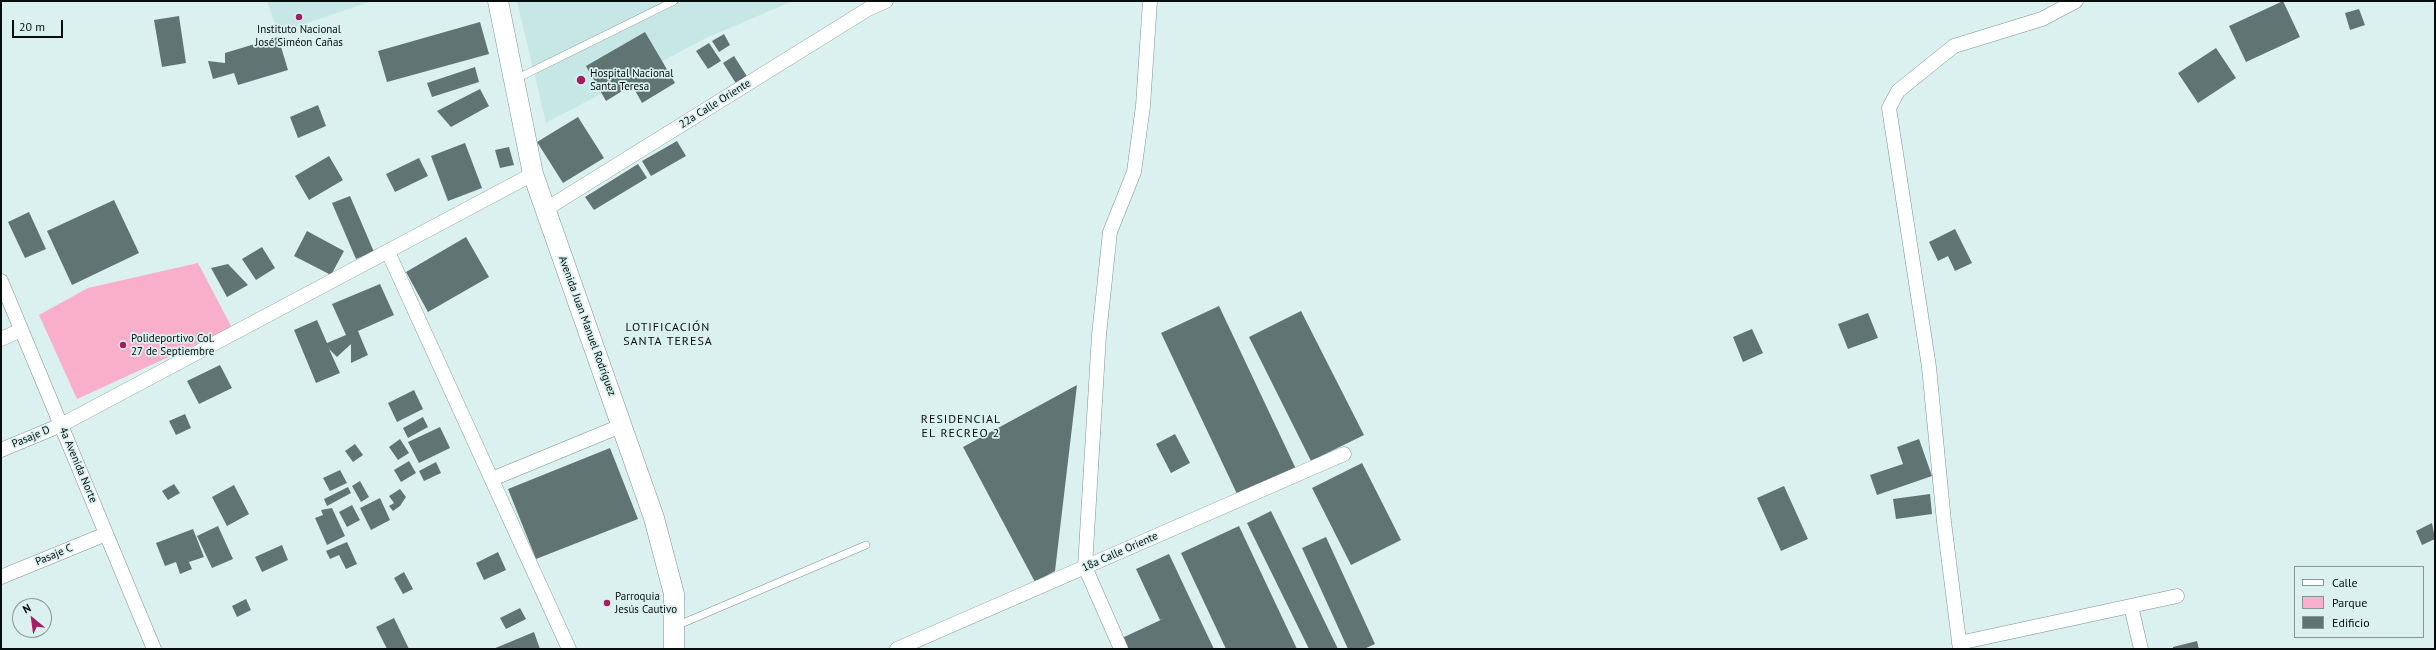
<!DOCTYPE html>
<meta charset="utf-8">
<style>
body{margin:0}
#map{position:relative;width:2436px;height:650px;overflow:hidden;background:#dbf1f0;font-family:"PT Sans",sans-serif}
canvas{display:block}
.frame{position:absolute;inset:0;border:2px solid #060d0d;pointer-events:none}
.legend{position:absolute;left:2294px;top:566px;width:130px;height:72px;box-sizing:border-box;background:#dbf1f0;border:1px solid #869695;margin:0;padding:5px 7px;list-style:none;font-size:12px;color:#060d0d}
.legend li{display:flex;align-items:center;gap:8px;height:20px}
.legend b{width:20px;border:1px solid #869695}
.north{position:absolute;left:12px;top:598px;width:40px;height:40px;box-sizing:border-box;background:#dbf1f0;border:1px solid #869695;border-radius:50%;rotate:331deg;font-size:11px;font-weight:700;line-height:16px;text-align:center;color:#060d0d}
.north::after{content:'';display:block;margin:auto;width:14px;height:18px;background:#a71d63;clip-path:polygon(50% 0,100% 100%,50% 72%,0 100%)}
.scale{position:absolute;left:12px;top:20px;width:51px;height:18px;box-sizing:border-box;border:2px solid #060d0d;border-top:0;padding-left:5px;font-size:12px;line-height:14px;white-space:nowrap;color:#060d0d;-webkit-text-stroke:3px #dbf1f0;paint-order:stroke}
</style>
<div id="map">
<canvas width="2436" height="650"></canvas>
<div class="frame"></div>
<ul class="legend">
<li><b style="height:5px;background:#fff"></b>Calle</li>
<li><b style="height:11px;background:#f9afc9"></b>Parque</li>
<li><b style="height:11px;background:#607473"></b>Edificio</li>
</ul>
<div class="north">N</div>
<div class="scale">20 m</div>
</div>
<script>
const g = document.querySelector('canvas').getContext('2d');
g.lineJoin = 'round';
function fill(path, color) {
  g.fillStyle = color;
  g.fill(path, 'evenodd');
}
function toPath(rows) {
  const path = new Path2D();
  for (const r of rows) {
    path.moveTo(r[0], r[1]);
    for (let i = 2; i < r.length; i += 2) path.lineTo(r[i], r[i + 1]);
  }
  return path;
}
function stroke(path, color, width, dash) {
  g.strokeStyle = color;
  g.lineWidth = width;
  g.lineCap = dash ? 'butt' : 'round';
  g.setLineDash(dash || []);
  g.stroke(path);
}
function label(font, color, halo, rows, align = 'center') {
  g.font = font + ' "PT Sans",sans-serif';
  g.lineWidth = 3.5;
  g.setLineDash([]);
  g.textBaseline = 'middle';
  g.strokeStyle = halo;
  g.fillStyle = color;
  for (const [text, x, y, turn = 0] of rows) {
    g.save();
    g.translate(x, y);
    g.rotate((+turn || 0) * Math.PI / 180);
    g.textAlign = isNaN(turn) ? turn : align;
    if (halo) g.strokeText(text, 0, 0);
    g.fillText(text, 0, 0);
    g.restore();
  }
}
const built = toPath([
 [267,1,372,1,278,33],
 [517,1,793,1,706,38,546,123]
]);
const green = toPath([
 [198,263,232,328,77,399,39,315,88,288]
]);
const building = toPath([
 [2283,1,2300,37,2246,62,2229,26],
 [2359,9,2365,25,2350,30,2345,13],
 [179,16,186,63,162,67,154,20],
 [480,22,489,54,387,82,378,51],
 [645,32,675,83,642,103,632,85,606,101,586,66],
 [724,34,730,45,719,52,712,41],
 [278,37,288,70,238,85,234,73,213,79,208,61,225,63,225,53],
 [709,43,721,61,708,69,696,51],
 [2216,48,2236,78,2198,103,2178,73],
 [734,56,748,78,737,85,723,63],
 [475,67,479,82,432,97,427,83],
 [480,89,489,106,451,127,437,111],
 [318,105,326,126,298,138,290,117],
 [578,117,604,158,563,183,537,142],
 [677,141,686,156,651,176,642,161],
 [465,143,482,188,448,201,431,156],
 [509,147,514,165,500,168,495,150],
 [329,156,343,180,309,200,295,176],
 [419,158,428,176,395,192,386,174],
 [638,164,647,178,594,210,585,197],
 [350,196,374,252,356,259,332,203],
 [114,200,139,253,72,285,47,231],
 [29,212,46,249,25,258,8,222],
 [1955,229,1972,263,1955,271,1948,256,1938,261,1929,242],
 [307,231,344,251,331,275,294,256],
 [466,237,489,277,428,312,406,272],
 [262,247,275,268,256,280,242,259],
 [228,264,248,285,227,297,211,268],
 [380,284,394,315,358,331,368,355,351,363,351,344,337,357,329,349,340,373,316,383,294,330,317,320,327,343,346,335,332,304],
 [1219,306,1296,469,1238,496,1161,333],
 [1301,311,1364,435,1311,461,1249,337],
 [1868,313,1878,338,1848,349,1838,324],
 [1752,329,1763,353,1743,362,1733,337],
 [220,365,232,388,199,404,187,381],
 [1077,385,1055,571,1035,582,963,447],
 [414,390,423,409,397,422,388,403],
 [185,414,191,428,176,435,169,421],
 [423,417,428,427,408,438,403,428],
 [440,427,450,448,419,463,408,442],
 [1175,434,1190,463,1171,473,1156,444],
 [400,439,409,453,398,460,389,447],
 [1919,439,1932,476,1877,495,1870,475,1903,464,1897,447],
 [355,444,363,455,353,462,345,451],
 [610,448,638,519,536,559,508,489],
 [409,461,416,473,401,482,394,470],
 [436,462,441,473,424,481,419,471],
 [1362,463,1401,540,1351,565,1312,488],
 [340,470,347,483,330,491,323,478],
 [360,481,369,497,361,502,352,486],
 [174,484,180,493,168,500,162,491],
 [234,485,249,514,227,526,212,497],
 [1784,486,1808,539,1781,551,1757,498],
 [348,487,351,493,327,506,324,499],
 [400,489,406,497,400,506,393,511,389,506,394,503,389,496],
 [1930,494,1932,514,1896,519,1893,499],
 [380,498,390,520,371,530,360,508],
 [352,505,360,520,347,527,339,512],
 [332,508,345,536,327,545,315,518,323,515,321,510],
 [1271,511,1338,649,1309,649,1247,523],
 [2432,523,2435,539,2422,545,2416,531],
 [218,526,233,559,212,568,197,536],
 [1239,526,1297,649,1226,649,1181,553],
 [193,529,204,557,189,562,192,569,180,574,176,562,165,566,156,543],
 [1326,537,1375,644,1364,649,1348,649,1302,548],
 [347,542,357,564,346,569,339,555,330,559,326,551],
 [282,545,288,560,262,572,255,557],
 [498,552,506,570,484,580,476,563],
 [1169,554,1193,605,1214,649,1127,649,1122,638,1165,618,1160,620,1136,569],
 [404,572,413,589,403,594,394,578],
 [246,599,251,610,237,617,232,606],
 [520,608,526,619,506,629,500,618],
 [394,618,409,649,387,649,376,627],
 [534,632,540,649,493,649],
 [2197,641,2199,649,2173,649,2173,647]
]);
const lane = toPath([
 [516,79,674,1],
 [676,626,866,545]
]);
const street = toPath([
 [546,209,868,9,886,1],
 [388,252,569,649],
 [1,281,154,649],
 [1,339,21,330],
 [1,450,61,425,533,174],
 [492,479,623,425],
 [1,577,106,534],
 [2131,606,2141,649],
 [1959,643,2177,596],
 [897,649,1344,454],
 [1121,649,1085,567,1099,335,1110,232,1134,172,1143,106,1150,1],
 [1960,649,1944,522,1929,367,1889,108,1898,91,1954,46,2042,19,2076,1]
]);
const secondary = toPath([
 [498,1,533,174,654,518,674,594,674,649]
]);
const markers = [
 [299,17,4,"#a71d63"],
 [581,80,5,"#a71d63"],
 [123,345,4,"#a71d63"],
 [607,603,4,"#a71d63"]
];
const poiNames = [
 ["Instituto Nacional",299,30,"center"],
 ["José Siméon Cañas",299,43,"center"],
 ["Hospital Nacional",590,74],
 ["Santa Teresa",590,87],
 ["Polideportivo Col.",131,339],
 ["27 de Septiembre",131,352],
 ["Parroquia",615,597],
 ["Jesús Cautivo",615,610]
];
const streetNames = [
 ["22a Calle Oriente",715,104,-32],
 ["Avenida Juan Manuel Rodríguez",587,326,70],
 ["Pasaje D",31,437,-23],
 ["4a Avenida Norte",78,465,67],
 ["18a Calle Oriente",1120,552,-24],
 ["Pasaje C",54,555,-23]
];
const neighbourhoodNames = [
 ["LOTIFICACIÓN",668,328],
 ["SANTA TERESA",668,342],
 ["RESIDENCIAL",961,420],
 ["EL RECREO 2",961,434]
];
fill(built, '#c6e7e5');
fill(green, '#f9afc9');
fill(building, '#607473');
stroke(lane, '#7e9392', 8);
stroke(street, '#7e9392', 15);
stroke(secondary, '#7e9392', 21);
stroke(lane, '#fff', 7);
stroke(street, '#fff', 14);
stroke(secondary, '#fff', 20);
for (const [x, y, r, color] of markers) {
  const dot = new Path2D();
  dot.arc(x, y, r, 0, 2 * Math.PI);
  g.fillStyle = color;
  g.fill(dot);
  stroke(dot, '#dbf1f0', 1.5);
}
label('11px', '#060d0d', '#dbf1f0', poiNames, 'left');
label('11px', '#060d0d', '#dbf1f0', streetNames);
g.letterSpacing = '1px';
label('12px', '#060d0d', '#dbf1f0', neighbourhoodNames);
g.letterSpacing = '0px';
</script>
